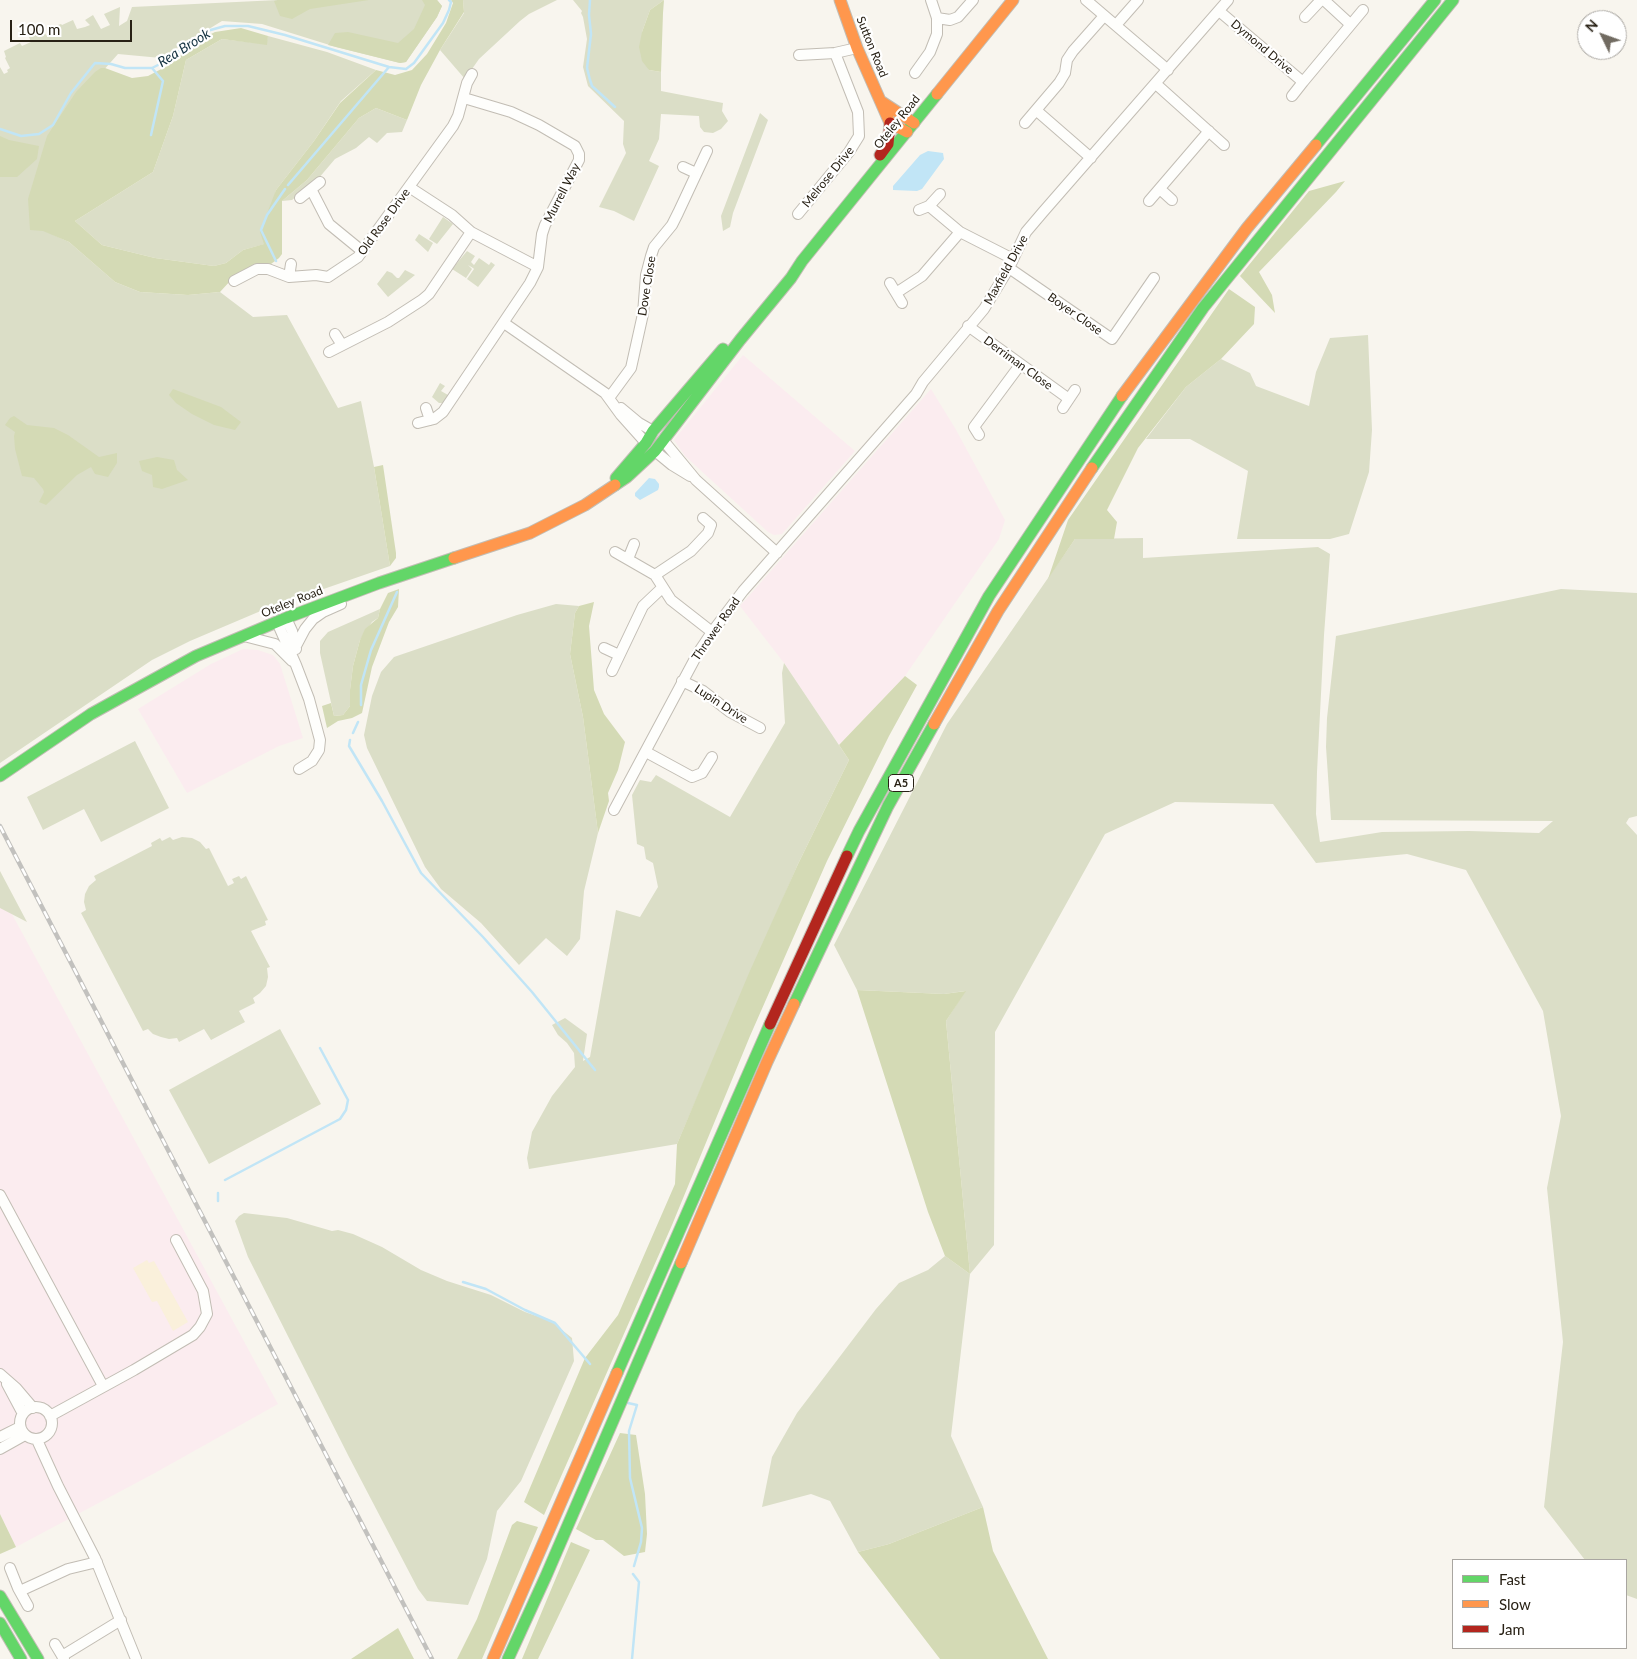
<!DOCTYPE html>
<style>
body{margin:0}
#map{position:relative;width:1637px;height:1659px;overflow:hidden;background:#f8f5ee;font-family:Lato,sans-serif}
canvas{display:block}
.legend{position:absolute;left:1452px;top:1559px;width:175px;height:90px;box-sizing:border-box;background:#fff;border:1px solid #a9a6a1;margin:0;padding:6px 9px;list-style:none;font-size:15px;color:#282115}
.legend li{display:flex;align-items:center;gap:10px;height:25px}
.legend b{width:25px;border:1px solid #a9a6a1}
.north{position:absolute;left:1577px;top:10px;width:50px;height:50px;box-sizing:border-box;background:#fff;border:1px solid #a9a6a1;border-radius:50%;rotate:312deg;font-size:14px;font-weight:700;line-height:20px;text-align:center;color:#282115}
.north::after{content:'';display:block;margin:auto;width:18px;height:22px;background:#716b61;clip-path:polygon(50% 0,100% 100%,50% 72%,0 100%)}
.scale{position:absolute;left:10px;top:20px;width:122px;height:22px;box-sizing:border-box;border:2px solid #282115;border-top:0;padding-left:6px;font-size:15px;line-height:18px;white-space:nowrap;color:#282115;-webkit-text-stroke:4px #fff;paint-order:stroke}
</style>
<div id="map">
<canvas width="1637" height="1659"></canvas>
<ul class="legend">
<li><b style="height:6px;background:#63d668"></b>Fast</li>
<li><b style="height:6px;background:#ff974d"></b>Slow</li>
<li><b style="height:6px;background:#b3261e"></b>Jam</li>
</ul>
<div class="north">N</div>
<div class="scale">100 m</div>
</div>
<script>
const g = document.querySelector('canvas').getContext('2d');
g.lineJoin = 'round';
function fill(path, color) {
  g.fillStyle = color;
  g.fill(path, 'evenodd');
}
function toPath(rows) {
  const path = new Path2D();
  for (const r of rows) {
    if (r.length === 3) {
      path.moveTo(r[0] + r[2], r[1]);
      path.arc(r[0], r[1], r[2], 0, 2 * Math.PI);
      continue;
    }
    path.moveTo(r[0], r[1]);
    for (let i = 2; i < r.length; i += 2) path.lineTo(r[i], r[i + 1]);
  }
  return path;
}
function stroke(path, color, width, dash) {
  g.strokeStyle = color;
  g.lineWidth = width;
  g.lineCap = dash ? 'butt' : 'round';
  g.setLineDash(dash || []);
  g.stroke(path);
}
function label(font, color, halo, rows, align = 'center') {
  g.font = font + ' Lato,sans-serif';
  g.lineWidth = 4.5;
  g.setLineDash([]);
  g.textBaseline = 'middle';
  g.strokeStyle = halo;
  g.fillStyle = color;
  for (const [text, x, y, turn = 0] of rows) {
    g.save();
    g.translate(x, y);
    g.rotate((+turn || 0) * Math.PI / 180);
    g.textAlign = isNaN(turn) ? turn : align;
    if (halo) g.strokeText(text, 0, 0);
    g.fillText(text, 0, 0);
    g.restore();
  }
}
const commercial = toPath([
 [743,355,855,451,782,534,774,535,768,532,685,456,674,440],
 [931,389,955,428,1005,520,999,539,905,676,839,745,784,663,740,606],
 [243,649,258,650,273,655,280,664,303,738,279,746,187,793,138,709,211,664],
 [0,892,278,1404,153,1474,16,1547,0,1514]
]);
const built = toPath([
 [147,1260,149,1263,154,1261,188,1322,173,1331,157,1301,152,1302,133,1268]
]);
const green = toPath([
 [278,0,437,0,442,6,437,17,406,62,400,63,336,47,262,24,222,21,161,58,118,54,102,72,43,230,69,242,115,282,140,292,188,295,220,292,253,317,287,315,338,408,361,401,374,467,390,566,263,610,190,641,152,660,0,763,0,67,4,74,8,72,7,70,10,68,5,58,6,57,4,51,20,43,22,46,31,42,29,37,43,31,47,36,57,31,55,26,61,24,62,25,73,20,77,29,85,27,90,25,85,20,93,15,101,29,110,25,104,14,120,7,119,26,127,21,132,7],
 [463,0,557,0,529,14,520,21,479,59,465,79,440,50,464,13],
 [573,0,664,0,650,10,642,32,649,70,661,72,661,91,723,103,722,111,728,121,721,129,713,133,704,132,700,127,699,116,661,114,659,139,649,161,659,166,634,221,614,211,599,207,626,153,623,144,624,121,588,86,583,67,587,39,583,17,581,13,582,11],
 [268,36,327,52,376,70,341,101,314,141,276,190,265,244,243,250,226,263,214,266,155,258,102,245,75,221,153,172,173,116,186,60,222,39,266,44],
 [376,108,407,120,402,132,387,133,377,143,369,137,356,148,335,159,318,179,292,200,282,201,307,180,359,118],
 [760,113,768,120,733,213,730,227,723,231,721,216],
 [443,217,453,224,437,244,429,239],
 [419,234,433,243,428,252,415,240],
 [467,251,475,256,471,262,474,265,479,258,489,265,491,262,495,265,478,287,467,279,474,269,473,268,468,265,472,269,466,278,452,269],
 [405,270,415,275,388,297,377,284,387,271,392,273,397,278,399,278],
 [1368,335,1372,430,1369,472,1349,534,1330,539,1237,539,1248,471,1190,439,1146,439,1186,387,1221,359,1250,373,1256,386,1309,406,1316,372,1330,338],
 [440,383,445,386,441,391,448,395,443,403,439,403,432,397],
 [1143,538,1143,558,1318,547,1330,554,1324,635,1317,772,1316,814,1320,842,1382,832,1469,831,1539,833,1553,821,1331,820,1326,747,1327,718,1336,636,1561,589,1637,593,1637,816,1629,818,1626,823,1637,835,1637,1599,1626,1595,1626,1560,1585,1560,1544,1507,1563,1342,1547,1188,1561,1116,1543,1011,1466,870,1407,854,1316,863,1273,804,1175,802,1105,834,995,1032,994,1245,970,1274,951,1436,983,1507,889,1544,858,1552,830,1501,811,1494,762,1507,772,1457,797,1413,876,1309,899,1283,928,1270,945,1256,970,1274,946,1021,965,991,944,994,857,990,834,945,947,724,1075,539],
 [556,604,579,606,575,613,570,654,583,717,598,833,584,891,580,939,567,956,546,938,519,965,481,923,441,889,425,867,367,748,364,735,372,696,381,672,394,657,517,615],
 [380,609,378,618,372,622,360,640,353,666,350,690,350,706,343,715,334,716,320,653,320,641,328,632],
 [784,663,849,760,798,864,677,1144,529,1169,527,1158,532,1132,552,1096,575,1067,574,1053,567,1043,558,1035,552,1025,565,1018,587,1034,583,1061,590,1057,616,910,640,917,658,887,653,863,646,859,644,847,637,844,632,795,640,780,651,782,656,775,730,817,785,723,782,673],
 [135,741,169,808,101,842,84,809,43,830,27,797],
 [170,837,173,840,182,837,192,838,200,842,206,849,209,848,228,886,234,883,232,879,239,876,241,879,246,876,268,920,265,921,266,925,251,931,270,967,267,968,268,977,266,986,260,993,253,998,255,1003,239,1011,245,1022,211,1040,204,1029,179,1042,177,1038,169,1039,161,1037,153,1034,148,1029,143,1031,81,913,86,910,84,902,85,894,89,886,96,880,94,876,152,846,151,843,160,838,162,841],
 [0,871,27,922,0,908],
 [280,1029,321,1104,209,1164,169,1090],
 [244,1213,287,1218,332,1231,338,1230,353,1234,382,1247,421,1270,447,1281,491,1295,525,1312,551,1321,572,1338,574,1361,521,1481,497,1511,487,1559,468,1605,427,1601,418,1589,349,1457,248,1257,235,1221,239,1216]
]);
const forest = toPath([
 [278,0,369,0,310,9,292,19,280,16,274,1],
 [422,0,437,0,442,6,437,17,406,62,400,63,328,45,335,33,348,32,398,43,414,29,425,5],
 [451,0,463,0,464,12,440,50,421,85,407,120,376,108,359,118,307,180,282,201,282,254,279,258,271,264,263,264,231,280,220,292,188,295,140,292,115,282,69,242,43,231,30,230,28,199,47,136,76,92,95,72,101,68,105,68,132,78,148,76,167,66,201,39,215,32,241,28,268,36,267,45,222,39,186,60,173,116,153,172,75,221,102,245,155,258,214,266,226,263,243,250,264,244,260,232,276,190,314,141,340,103,376,70,395,75,412,70,427,54,446,23,453,3],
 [664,0,663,13,661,72,649,70,642,61,639,47,642,32,650,10],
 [0,136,9,140,39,146,37,159,17,177,0,177],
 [1345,181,1336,192,1259,272,1272,295,1275,313,1240,276,1309,191],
 [1229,289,1255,307,1254,324,1221,359,1186,387,1138,448,1107,510,1117,522,1114,539,1075,539,1048,579,1068,520],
 [173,389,221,407,241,422,235,430,214,425,192,414,176,403,169,395],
 [14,416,27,425,54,428,68,435,99,457,117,453,117,463,108,477,95,474,91,467,77,475,46,505,39,502,44,492,43,489,34,478,22,476,15,449,14,436,15,432,5,425,10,418],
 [157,457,174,460,177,470,188,480,162,489,153,487,152,475,142,471,139,461],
 [383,465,396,553,396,558,390,566,374,467],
 [399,589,398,607,389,622,372,667,362,713,352,718,338,721,327,728,322,706,331,703,334,716,343,715,350,706,350,690,353,666,360,640,365,629,378,618,380,609,388,593],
 [594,602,589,626,594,690,604,714,625,742,618,770,608,793,609,801,598,833,583,717,570,654,575,613,579,606],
 [905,676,917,685,889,736,827,861,750,1036,672,1225,544,1515,524,1502,585,1358,618,1315,675,1184,677,1144,749,973,798,864,849,760,839,745],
 [857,990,944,994,966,991,946,1021,970,1274,945,1256,928,1212],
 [620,1433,636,1435,645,1494,647,1534,645,1552,624,1556,603,1540,596,1540,576,1529],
 [983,1507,993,1551,1048,1659,940,1659,858,1552,889,1544],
 [0,1514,16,1547,0,1554],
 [517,1521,538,1527,482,1659,457,1659,477,1619,512,1525],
 [571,1542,590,1550,538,1659,522,1659],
 [398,1628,414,1659,351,1659]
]);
const water = toPath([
 [928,151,943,153,944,159,922,189,917,191,893,190,893,186,920,155],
 [649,478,655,479,659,484,659,487,658,490,640,500,635,496,635,493]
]);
const stream = toPath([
 [590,0,589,15,591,34,587,68,590,80,592,86,615,107],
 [0,129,21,136,39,134,53,125,71,93,95,63,111,64,125,68,152,68,164,62,207,31,225,26,248,26,285,35,389,67,406,69,414,63,443,23,449,10,451,2,449,0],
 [151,135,163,81,152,68],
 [288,185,389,67],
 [276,261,261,230,267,215,285,189],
 [361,705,361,685,371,650,397,592],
 [353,733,358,722],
 [350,740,349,746,382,801,421,873,483,937,532,992,595,1070],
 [225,1180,340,1119,346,1110,348,1100,320,1048],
 [218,1193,218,1201],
 [463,1282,486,1289,525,1310,555,1323,590,1364],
 [628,1403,637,1405,629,1431,630,1478,642,1528,641,1542,634,1566],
 [632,1659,639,1582,633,1574]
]);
const street = toPath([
 [1086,0,1168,70],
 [1324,0,1350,24],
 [1219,11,1303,82,1363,10],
 [1305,17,1321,0],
 [937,18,950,20,958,17,973,0],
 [1116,25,1138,0],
 [799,55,835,53,857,48],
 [915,73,930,52,937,34,937,18,931,0],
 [1156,84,1224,145],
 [1292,96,1303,82],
 [1037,111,1091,158],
 [1025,123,1059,83,1065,73,1067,60,1073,51,1104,16],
 [683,167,696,173],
 [409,187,452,215,471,232,538,267],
 [311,189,329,224,362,251],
 [1160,189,1172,200],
 [300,198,320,182],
 [1149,201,1209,131],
 [929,206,960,232,1013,259],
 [919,210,929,206,940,194],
 [798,214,849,152,859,136,858,112,835,53],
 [1009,268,1112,339,1154,278],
 [289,277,291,264],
 [234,281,257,269,268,269,289,277,316,275,328,277,358,257,453,126,458,116,467,83,472,74],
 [890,283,902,303],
 [896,293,922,276,960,232],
 [504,323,605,393,621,415,646,443],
 [968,326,1069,399],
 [335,334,342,345],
 [329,352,388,322,422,300,429,294,471,232],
 [609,398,631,368,643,314,646,275,651,256,654,247,672,225,678,213,707,151],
 [426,408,430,420],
 [621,408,639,423,653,431],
 [1063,408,1075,390],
 [418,423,434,419,443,412,530,283,538,267,542,234,545,225,579,160,579,154,575,146,539,125,511,112,464,98],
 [979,435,974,427,1020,365],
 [663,440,696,480,777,553],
 [655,451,672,465,690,476],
 [615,552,655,575,671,600,712,632],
 [628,559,634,544],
 [655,575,691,551,708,533,711,525,703,518],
 [286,618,292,631,296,649],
 [277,622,296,665,309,699,320,740,319,750,312,761,299,769],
 [244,636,275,644,292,661],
 [296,646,305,629,313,619,323,612,341,604],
 [604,648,619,655],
 [612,671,643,606,662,588],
 [682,681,703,691,730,712,760,728],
 [646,752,692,777,702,773,712,757],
 [614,810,698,653,712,632,743,591,916,394,923,382,984,309,1009,268,1026,232,1043,212,1228,0],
 [0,1195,103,1386],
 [0,1374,16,1388,33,1408],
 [7,1384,23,1414],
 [36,1423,16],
 [50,1416,134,1370,193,1335,200,1327,207,1314,203,1291,176,1240],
 [0,1437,20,1427],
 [37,1440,58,1486,95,1558,136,1659],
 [0,1449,25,1435],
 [10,1568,18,1588,28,1606],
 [20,1591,68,1569,97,1562],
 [55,1644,64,1659],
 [62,1656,121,1620]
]);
const fast = toPath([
 [1316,145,1435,0],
 [1092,468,1203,308,1453,0],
 [616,478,646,443,653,431,723,349],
 [615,485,627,477,655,451,740,340,791,278,802,261,937,94],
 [0,776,91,714,196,656,286,618,379,583,454,558],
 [847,856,859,831,989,596,1122,396],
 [794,1004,888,806,934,724],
 [617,1373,770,1024],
 [0,1596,38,1659],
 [0,1623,21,1659],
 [508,1659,546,1576,681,1263]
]);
const slow = toPath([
 [840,0,857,48,890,123,907,132],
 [937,94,1013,0],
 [882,102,914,123],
 [1122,396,1247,228,1316,145],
 [454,558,530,533,585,505,615,485],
 [934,724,998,611,1092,468],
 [681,1263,767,1062,794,1004],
 [493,1659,617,1373]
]);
const jam = toPath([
 [880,155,888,144,890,123],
 [770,1024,847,856]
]);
const rail = toPath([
 [0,826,432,1659]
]);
const shields = [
 [901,783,25]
];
const shieldNames = [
 ["A5",901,783]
];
const streetNames = [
 ["Sutton Road",872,47,68],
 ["Dymond Drive",1262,47,40],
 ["Oteley Road",897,122,-51],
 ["Melrose Drive",828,177,-51],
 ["Murrell Way",562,193,-63],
 ["Old Rose Drive",384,222,-54],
 ["Maxfield Drive",1006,270,-61],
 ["Dove Close",647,286,-81],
 ["Boyer Close",1075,314,35],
 ["Derriman Close",1018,363,36],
 ["Oteley Road",292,602,-22],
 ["Thrower Road",716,629,-55],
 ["Lupin Drive",721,704,33]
];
const waterNames = [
 ["Rea Brook",184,48,-32]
];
fill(commercial, '#fbecef');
fill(built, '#faf0db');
fill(green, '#dbdec7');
fill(forest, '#d4dab5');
fill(water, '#c1e5f6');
stroke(stream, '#c1e5f6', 2.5);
stroke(street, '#c2bdb4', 12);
stroke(fast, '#c2bdb4', 13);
stroke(slow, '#c2bdb4', 13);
stroke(jam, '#c2bdb4', 13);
stroke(street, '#fefefc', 10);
stroke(fast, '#63d668', 11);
stroke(slow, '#ff974d', 11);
stroke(jam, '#b3261e', 11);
stroke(rail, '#c2c1be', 4.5);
stroke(rail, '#fff', 2.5, [8]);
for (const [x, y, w] of shields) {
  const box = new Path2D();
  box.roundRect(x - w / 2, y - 8.5, w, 17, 4);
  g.fillStyle = '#fff';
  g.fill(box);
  stroke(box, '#282115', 1);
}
label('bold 11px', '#282115', null, shieldNames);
label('12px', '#282115', '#fff', streetNames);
label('italic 14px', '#143241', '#fff', waterNames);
</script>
